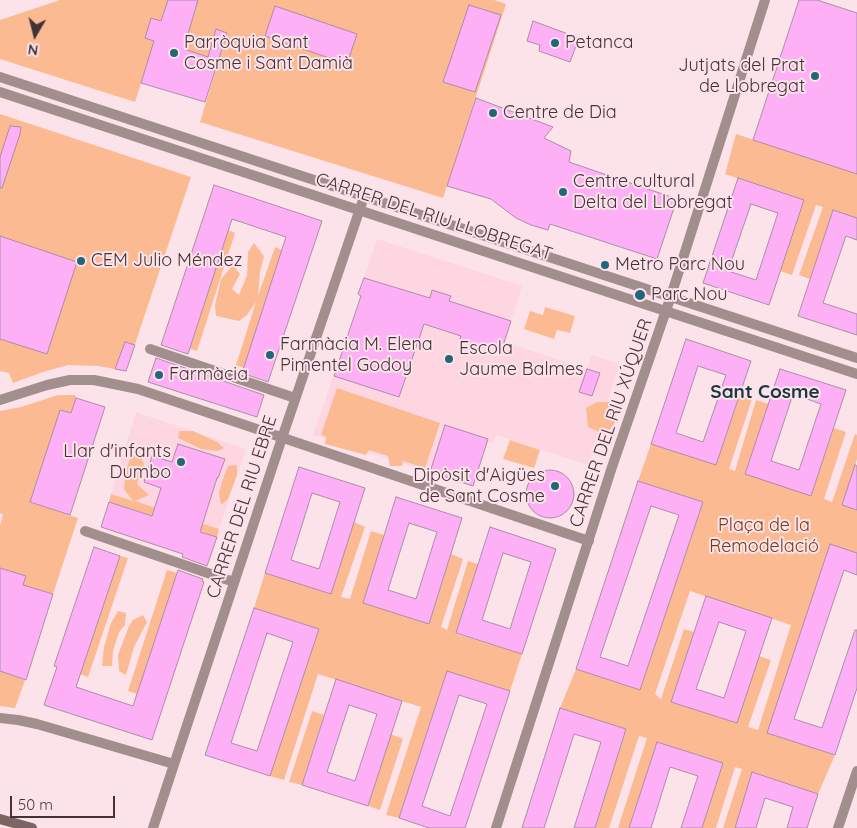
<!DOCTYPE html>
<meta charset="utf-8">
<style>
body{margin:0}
#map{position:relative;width:857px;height:828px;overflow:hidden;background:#fce3ea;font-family:Quicksand,sans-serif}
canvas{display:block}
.north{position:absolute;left:10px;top:10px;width:50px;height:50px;-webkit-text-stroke:4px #fce3ea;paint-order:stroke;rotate:188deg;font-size:14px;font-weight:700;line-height:20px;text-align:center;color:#433338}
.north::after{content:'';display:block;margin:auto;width:18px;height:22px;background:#433338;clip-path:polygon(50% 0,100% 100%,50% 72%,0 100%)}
.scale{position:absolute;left:10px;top:796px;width:105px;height:22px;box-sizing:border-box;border:2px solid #433338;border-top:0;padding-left:6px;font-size:15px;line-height:18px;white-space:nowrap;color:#433338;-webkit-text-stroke:4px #fce3ea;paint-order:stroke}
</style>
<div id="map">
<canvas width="857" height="828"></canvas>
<div class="north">N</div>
<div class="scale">50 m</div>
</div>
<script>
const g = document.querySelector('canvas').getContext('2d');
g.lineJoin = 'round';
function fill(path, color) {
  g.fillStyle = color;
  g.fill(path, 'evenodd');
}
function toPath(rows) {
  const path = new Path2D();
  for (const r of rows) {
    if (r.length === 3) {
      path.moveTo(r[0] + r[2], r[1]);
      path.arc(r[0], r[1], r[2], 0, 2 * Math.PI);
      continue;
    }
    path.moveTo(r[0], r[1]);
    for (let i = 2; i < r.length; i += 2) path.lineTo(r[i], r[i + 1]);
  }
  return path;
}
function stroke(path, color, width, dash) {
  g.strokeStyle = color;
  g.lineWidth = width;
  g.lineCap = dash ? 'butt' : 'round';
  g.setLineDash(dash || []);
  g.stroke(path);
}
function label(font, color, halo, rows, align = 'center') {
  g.font = font + ' Quicksand,sans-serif';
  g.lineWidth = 4;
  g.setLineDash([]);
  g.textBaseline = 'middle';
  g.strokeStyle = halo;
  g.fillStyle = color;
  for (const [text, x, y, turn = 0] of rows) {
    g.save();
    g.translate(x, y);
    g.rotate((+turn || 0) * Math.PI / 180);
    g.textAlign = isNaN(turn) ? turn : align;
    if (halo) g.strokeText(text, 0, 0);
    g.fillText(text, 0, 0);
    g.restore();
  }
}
const built = toPath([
 [377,239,522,286,504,342,587,369,592,355,619,364,588,465,496,435,493,443,488,442,473,486,313,435,361,296,358,294],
 [136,412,246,449,219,529,111,494]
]);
const green = toPath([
 [60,0,168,0,135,102,0,59,0,20],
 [198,0,494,0,506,4,443,198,200,122,227,33,216,30,208,57,187,50,189,42,173,37,191,24],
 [0,114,191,177,126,371,98,366,68,365,43,372,13,383,9,373,0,371],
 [736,134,855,173,857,167,857,219,833,211,810,279,799,275,823,207,816,205,792,275,780,271,803,200,725,174],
 [228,230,235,233,197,351,190,349],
 [254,243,264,256,260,272,258,296,275,247,282,250,244,368,236,365,256,302,247,315,239,321,216,316,215,305,221,279,233,265,240,274,232,289,239,295,247,275,248,252],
 [545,307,575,316,570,333,557,330,554,339,524,329,530,311,543,315],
 [337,388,440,423,425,468,403,461,402,466,390,466,388,456,369,450,366,455,325,444,326,437,321,435],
 [58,395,75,395,76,398,71,413,60,410,30,502,78,518,53,594,30,587,29,590,0,568,0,525,3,515,0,513,0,411,21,407],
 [740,395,752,399,729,469,735,471,756,400,769,404,745,473,811,495,834,428,846,432,824,499,832,502,855,434,857,435,857,459,842,505,857,510,857,553,830,544,767,733,835,755,818,794,752,772,735,828,723,828,742,769,735,767,716,828,702,828,723,763,657,742,629,828,618,828,647,738,639,736,609,828,595,828,626,729,560,708,576,669,640,690,703,502,638,481,651,444,716,465],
 [690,591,791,625,758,730,748,727,771,660,759,656,737,723,671,702,694,632,684,629,661,699,655,694],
 [597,402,616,402,616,421,606,435,588,427,586,408],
 [179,431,193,431,217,442,224,448,218,451,201,449,178,438],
 [510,440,540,450,534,468,503,459],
 [138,452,144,464,137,484,149,495,135,501,219,529,217,537,109,502,111,494,133,501,124,489,125,476,129,461],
 [237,465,237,475,228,499,221,505,219,493,224,476,228,466],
 [354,522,365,527,341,597,350,599,371,531,384,535,363,603,429,624,451,554,463,559,441,627,447,630,468,561,478,564,456,634,522,654,510,691,447,671,399,818,386,815,421,707,402,701,318,674,284,780,270,776,319,629,254,608,265,573,331,594],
 [120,556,128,558,88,677,80,674],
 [167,570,177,573,137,694,128,691],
 [118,611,126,613,125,625,119,632,113,651,112,666,102,666,104,647,111,623],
 [143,615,147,622,134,647,126,675,119,671,118,655,129,626,133,620],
 [0,671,25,680,15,708,0,706],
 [312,711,324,715,302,785,289,782],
 [391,734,403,739,380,810,368,806]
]);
const building = toPath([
 [168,0,198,0,186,41,189,42,187,50,208,57,216,29,227,33,205,102,141,83,154,41,145,38,151,18,161,21,168,0],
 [799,0,817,0,857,13,857,174,753,140,799,0],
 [469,5,501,15,475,92,443,82,469,5],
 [275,6,357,34,347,64,265,36,275,6],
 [533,21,579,38,570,62,539,51,540,45,527,41,533,21],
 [476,98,553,127,544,138,571,151,569,162,677,199,657,259,550,224,548,230,531,225,516,218,491,199,447,186,476,98],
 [10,126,21,127,20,134,2,188,0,188,0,157,10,126],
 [738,178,804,200,769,305,703,283,738,178],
 [751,204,778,213,756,280,728,271,751,204],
 [214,185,322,221,268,382,242,373,286,237,232,219,188,354,161,345,214,185],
 [833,210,857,218,857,240,846,236,823,303,857,314,857,335,798,316,833,210],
 [0,236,77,262,47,354,0,339,0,236],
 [364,278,430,298,432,290,451,296,449,301,511,321,502,349,484,344,483,347,470,343,460,339,461,336,424,324,399,397,334,376,361,296,358,294,364,278],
 [686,339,751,361,716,465,651,444,686,339],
 [698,366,726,375,703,442,676,433,698,366],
 [125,342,135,345,126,371,115,369,125,342],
 [156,358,264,395,257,417,148,382,156,358],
 [587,369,600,373,592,396,579,392,587,369],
 [780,369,846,390,811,496,745,474,780,369],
 [793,394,821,404,799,470,771,461,793,394],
 [76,398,105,407,70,515,30,502,60,410,71,413,76,398],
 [445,425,488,439,473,486,430,472,445,425],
 [178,444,225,459,218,478,217,478,200,532,217,537,207,566,182,557,183,554,101,527,109,502,152,516,161,488,144,482,152,456,172,462,178,444],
 [855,465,857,466,857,510,842,505,855,465],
 [299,467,365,488,331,594,265,573,299,467],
 [312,493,340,502,319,569,291,560,312,493],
 [550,494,24],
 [638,481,703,502,640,690,576,669,638,481],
 [651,506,679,515,628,666,600,657,651,506],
 [396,497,462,518,429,624,363,603,396,497],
 [409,523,437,532,416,599,388,590,409,523],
 [490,527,556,549,522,654,456,633,490,527],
 [503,553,531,562,510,629,482,620,503,553],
 [830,544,857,553,857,575,844,570,794,719,822,728,855,630,857,630,857,688,835,755,767,733,830,544],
 [94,547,120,556,76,687,133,706,178,570,203,579,202,581,204,582,152,740,44,705,57,667,54,666,94,547],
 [0,568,26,576,23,585,53,594,26,680,0,671,0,568],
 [706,596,772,618,737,723,671,702,706,596],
 [719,622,746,631,724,698,696,689,719,622],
 [254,608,319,629,270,776,205,755,254,608],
 [267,633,293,642,257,751,231,743,267,633],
 [447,671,510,691,465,828,429,828,399,818,447,671],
 [459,695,487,704,450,816,422,806,459,695],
 [336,679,402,701,368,806,302,785,336,679],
 [349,705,377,714,355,781,327,772,349,705],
 [560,708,626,729,595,828,574,828,601,742,574,734,544,828,522,828,560,708],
 [657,742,723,763,702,828,681,828,698,776,670,767,651,828,629,828,657,742],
 [752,772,818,794,807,828,787,828,793,807,765,798,756,828,735,828,752,772]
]);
const pedestrian = toPath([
 [85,531,234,582]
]);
const minor = toPath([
 [150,349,295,398],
 [0,400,47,385,70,380,94,380,138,389,589,541],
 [0,718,18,720,37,724,174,764],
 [153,828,282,438,364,197],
 [496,828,612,467,671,296,765,0],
 [838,828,857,771]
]);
const tertiary = toPath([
 [0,77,857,358],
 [0,92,857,374]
]);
const secondary = toPath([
 [0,819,32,828]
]);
const markers = [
 [555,43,5,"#236679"],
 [174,53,5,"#236679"],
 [815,76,5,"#236679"],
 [493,113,5,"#236679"],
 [563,192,5,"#236679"],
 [81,261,5,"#236679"],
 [605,265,5,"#236679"],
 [640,295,6,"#236679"],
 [270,355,5,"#236679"],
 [449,359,5,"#236679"],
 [159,375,5,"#236679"],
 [181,462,5,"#236679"],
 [555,486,5,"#236679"]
];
const poiNames = [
 ["Parròquia Sant",184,43],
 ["Cosme i Sant Damià",184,64],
 ["Petanca",565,43],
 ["Jutjats del Prat",805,66,"right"],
 ["de Llobregat",805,87,"right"],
 ["Centre de Dia",503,113],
 ["Centre cultural",573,182],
 ["Delta del Llobregat",573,203],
 ["CEM Julio Méndez",91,261],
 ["Metro Parc Nou",615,265],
 ["Parc Nou",651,295],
 ["Farmàcia M. Elena",280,345],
 ["Pimentel Godoy",280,366],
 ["Escola",459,349],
 ["Jaume Balmes",459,370],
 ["Farmàcia",169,375],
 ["Llar d'infants",171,452,"right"],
 ["Dumbo",171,473,"right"],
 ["Dipòsit d'Aigües",545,476,"right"],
 ["de Sant Cosme",545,497,"right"]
];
const streetNames = [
 ["CARRER DEL RIU LLOBREGAT",434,217,18],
 ["CARRER DEL RIU XÚQUER",611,423,-71],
 ["CARRER DEL RIU EBRE",242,507,-72]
];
const parkNames = [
 ["Plaça de la",764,526],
 ["Remodelació",764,547]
];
const neighbourhoodNames = [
 ["Sant Cosme",765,392]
];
fill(built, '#fed6e2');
fill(green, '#fbba92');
fill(building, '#fdb0f6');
stroke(building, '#aa8da7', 1);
stroke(pedestrian, '#a28f8d', 10);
stroke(minor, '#a28f8d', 10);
stroke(tertiary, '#a28f8d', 10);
stroke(secondary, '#7e6462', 10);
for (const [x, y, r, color] of markers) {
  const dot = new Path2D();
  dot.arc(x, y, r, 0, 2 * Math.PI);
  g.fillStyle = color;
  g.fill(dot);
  stroke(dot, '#fce3ea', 2);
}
label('18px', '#433338', '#fce3ea', poiNames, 'left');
label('18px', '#433338', '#fce3ea', streetNames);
label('18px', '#753d14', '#fce3ea', parkNames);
label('bold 19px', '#183740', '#fce3ea', neighbourhoodNames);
</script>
